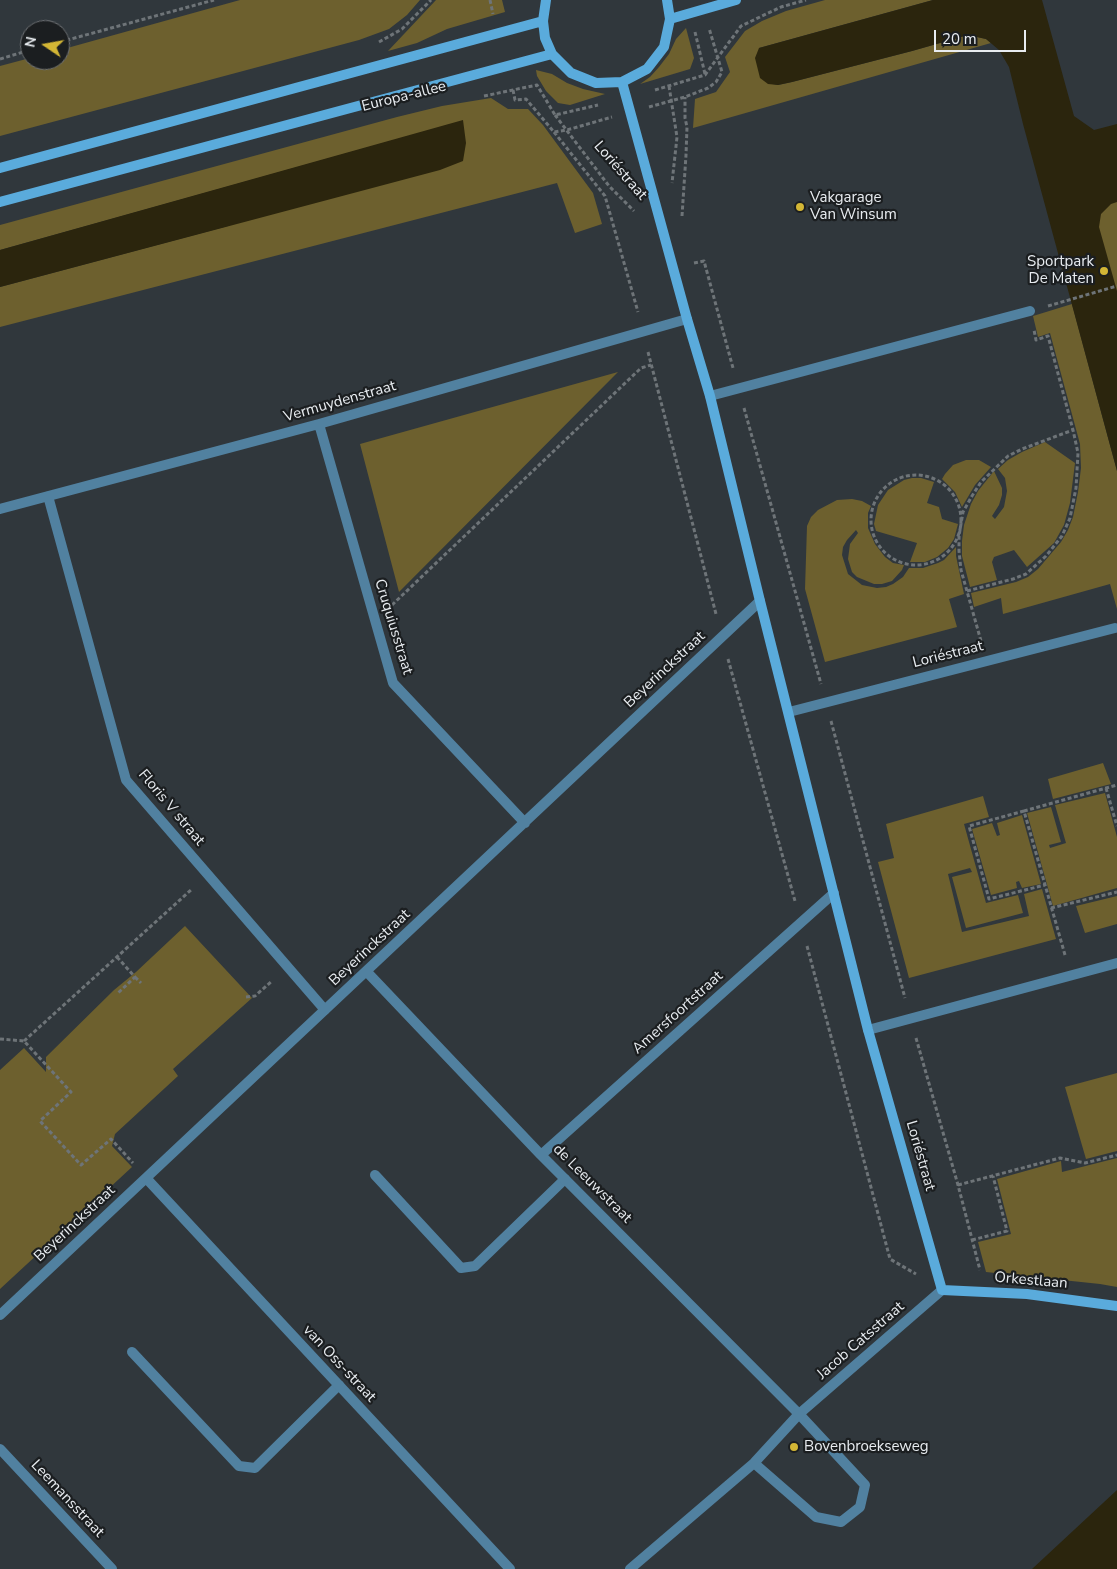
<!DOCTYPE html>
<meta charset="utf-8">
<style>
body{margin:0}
#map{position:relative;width:1117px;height:1569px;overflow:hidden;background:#30373c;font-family:"Nunito Sans",sans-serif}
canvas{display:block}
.north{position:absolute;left:20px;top:20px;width:50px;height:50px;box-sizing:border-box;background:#1b1e20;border:1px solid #6d7073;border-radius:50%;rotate:282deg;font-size:14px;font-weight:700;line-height:20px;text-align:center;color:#e8ecf0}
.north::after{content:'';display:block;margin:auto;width:18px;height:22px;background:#d3b635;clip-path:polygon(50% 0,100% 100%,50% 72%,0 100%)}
.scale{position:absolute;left:934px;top:30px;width:92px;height:22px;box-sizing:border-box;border:2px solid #e8ecf0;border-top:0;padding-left:6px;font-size:15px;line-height:18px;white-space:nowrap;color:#e8ecf0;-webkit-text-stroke:4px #1b1e20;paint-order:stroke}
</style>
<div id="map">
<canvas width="1117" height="1569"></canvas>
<div class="north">N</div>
<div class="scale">20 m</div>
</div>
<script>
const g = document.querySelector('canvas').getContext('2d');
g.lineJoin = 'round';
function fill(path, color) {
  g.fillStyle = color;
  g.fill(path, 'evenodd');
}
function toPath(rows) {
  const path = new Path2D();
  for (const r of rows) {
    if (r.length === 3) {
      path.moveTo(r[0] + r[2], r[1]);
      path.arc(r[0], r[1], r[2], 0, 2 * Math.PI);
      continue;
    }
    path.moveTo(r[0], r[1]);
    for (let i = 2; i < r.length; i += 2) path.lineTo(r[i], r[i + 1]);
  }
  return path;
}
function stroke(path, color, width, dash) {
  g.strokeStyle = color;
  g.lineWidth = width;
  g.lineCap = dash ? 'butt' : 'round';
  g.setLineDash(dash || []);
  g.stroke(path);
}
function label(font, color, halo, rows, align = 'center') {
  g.font = font + ' "Nunito Sans",sans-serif';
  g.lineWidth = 4.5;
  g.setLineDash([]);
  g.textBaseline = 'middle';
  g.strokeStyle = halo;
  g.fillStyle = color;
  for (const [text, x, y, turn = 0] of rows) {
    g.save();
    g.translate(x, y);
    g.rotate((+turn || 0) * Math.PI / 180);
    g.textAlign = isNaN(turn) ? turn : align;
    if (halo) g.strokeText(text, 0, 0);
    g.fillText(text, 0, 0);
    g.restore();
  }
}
const green = toPath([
 [240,0,420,0,407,15,389,29,359,40,0,136,0,66,30,58,30,60,60,60,60,50],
 [436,0,502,0,505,12,447,29,417,43,388,51],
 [825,0,933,0,759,48,768,83,778,85,792,82,912,51,968,35,986,39,991,43,693,128,695,99,716,92,730,72,725,57,745,31,762,21,786,11],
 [686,28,694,58,690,69,640,84,650,77,659,67,669,54,676,39],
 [536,70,552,74,567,83,583,89,605,94,570,105,558,103,546,91,537,76],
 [491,98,508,109,528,109,543,125,593,193,602,224,575,233,557,183,0,327,0,287,228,226,463,121,0,250,0,225,397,117,442,106],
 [1117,162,1117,366,1064,175],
 [1072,304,1117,471,1117,609,1110,584,1003,614,1001,598,974,607,971,593,1016,582,1028,577,1038,569,1061,542,1068,530,1073,517,1078,492,1081,468,1080,444,1050,333,1038,337,1033,316],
 [618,372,399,592,360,444],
 [1045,442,1075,463,1070,503,1064,525,1054,543,1027,567,1014,550,994,557,992,562,997,580,970,587,962,556,962,541,964,525,971,504,978,491,994,471,1002,488,1002,495,999,505,992,516,995,519,1004,507,1007,491,1005,478,998,469,1008,460,1022,452],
 [966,460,979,460,991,467,975,485,962,507,955,492,942,479,945,474,953,465],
 [912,478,921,478,934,482,927,503,939,507,942,519,958,524,954,539,948,548,937,557,925,562,910,562,917,543,876,531,874,524,878,505,888,490,904,480],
 [852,499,862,501,871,506,868,513,868,528,875,544,885,557,893,563,904,565,902,570,892,581,882,584,874,584,857,577,852,572,848,559,850,544,858,533,856,530,847,540,843,547,842,555,848,574,862,585,877,588,886,587,893,584,903,577,909,568,923,568,938,563,944,560,956,547,956,556,964,594,949,599,957,627,825,662,805,589,807,526,811,517,818,510,837,500],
 [1103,763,1111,784,1053,799,1048,779],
 [1105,793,1117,837,1117,888,1053,906,1027,813,1051,807,1061,842,1049,845,1050,848,1066,843,1055,805],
 [983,796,989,817,964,824,986,903,1018,895,1023,913,966,928,952,877,972,872,970,868,948,874,962,932,1029,916,1024,894,1042,889,1056,939,909,978,878,862,894,858,886,824],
 [1022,815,1041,884,1022,888,1019,881,1016,882,1017,888,991,895,972,829,992,823,997,836,1000,835,997,823],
 [1117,896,1117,924,1085,933,1076,906],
 [185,926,252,998,173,1069,178,1076,115,1134,112,1146,132,1167,0,1289,0,1070,24,1048,46,1072,46,1057,114,990,136,972],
 [1117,1073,1117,1151,1086,1159,1065,1087],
 [1117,1158,1117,1287,1100,1284,986,1272,978,1242,1011,1234,997,1179,1061,1161,1062,1172]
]);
const water = toPath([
 [933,0,1042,0,1074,116,1094,130,1117,124,1117,202,1111,204,1101,214,1099,227,1117,291,1117,471,1023,124,1009,67,999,50,986,39,968,35,912,51,792,82,778,85,768,84,760,78,755,58,759,48],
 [463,120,466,143,463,161,440,170,0,287,0,250],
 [1117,1490,1117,1569,1032,1569]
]);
const path = toPath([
 [490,0,493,14],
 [695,32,705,74],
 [60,42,214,0],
 [379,42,402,29,431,0],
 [0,59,30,50],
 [669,86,677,137,672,183],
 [513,90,515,100,526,99,554,132,567,130,612,117],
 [655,90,705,75,741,26,781,7,806,0],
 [484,96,537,85,555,115,598,105],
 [649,107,685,97,708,88,716,82,722,72,709,28],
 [555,115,609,186,634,211],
 [554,132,605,196,638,312],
 [682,216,686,155,687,127,685,118,685,97],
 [694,263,704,261,733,368],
 [1048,306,1117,286],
 [648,352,716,614],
 [744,408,821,684],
 [916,520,45],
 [967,591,1013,579,1026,574,1046,556,1062,536,1070,518,1076,488,1078,453,1073,430],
 [392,605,641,368,651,365],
 [981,641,961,570,959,551,959,536,963,512,972,496,981,482,1008,456,1022,449,1073,430,1048,336,1036,340,1034,330],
 [728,659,795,901],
 [831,721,905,998],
 [1106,788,1117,826],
 [1024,811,969,826,989,899,1045,885],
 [1051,908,1117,892],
 [807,946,890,1259,916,1274],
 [1065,955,1024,811,1117,785],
 [117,957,135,977,118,993],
 [135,977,141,983],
 [246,997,255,996,272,981],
 [916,1038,958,1185,980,1270],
 [0,1039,24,1041,71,1092,40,1121,81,1165,111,1139,133,1163],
 [24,1041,192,889],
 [958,1185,1060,1158,1085,1163,1117,1155],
 [972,1240,1007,1231,993,1176]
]);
const lane = toPath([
 [375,1175,461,1268,475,1266,565,1179],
 [132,1352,239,1466,255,1468,339,1385]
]);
const street = toPath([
 [710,396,1030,311],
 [319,424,393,683,525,823],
 [48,496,126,780,325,1010],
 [0,509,319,424,687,319],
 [789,712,1115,628],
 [367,972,541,1155,799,1414,865,1485,860,1507,841,1522,816,1517,754,1463],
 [868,1030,1117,963],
 [541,1155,834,893],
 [146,1178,510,1569],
 [0,1315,760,601],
 [0,1449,112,1569],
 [630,1569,754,1463,799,1414,942,1290]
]);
const secondary = toPath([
 [546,0,543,21,545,38,552,54,571,73,596,83,622,82,647,69,664,47,670,19,667,0],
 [670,19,736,0],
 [622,82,687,319,710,396,760,601,868,1030,942,1290,1027,1294,1117,1306],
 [0,168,543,21],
 [0,202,552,54]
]);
const markers = [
 [800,207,5,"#d3b635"],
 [1104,271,5,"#d3b635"],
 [794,1447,5,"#d3b635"]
];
const streetNames = [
 ["Europa-allee",404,97,-14],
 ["Loriéstraat",620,171,49],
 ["Vermuydenstraat",340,402,-16],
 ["Cruquiusstraat",393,627,73],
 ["Loriéstraat",948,655,-14],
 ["Beyerinckstraat",665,670,-43],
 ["Floris V straat",171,808,50],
 ["Beyerinckstraat",370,948,-43],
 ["Amersfoortstraat",678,1013,-42],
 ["Loriéstraat",920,1156,74],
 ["de Leeuwstraat",592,1184,45],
 ["Beyerinckstraat",75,1224,-43],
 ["Orkestlaan",1031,1281,5],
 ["Jacob Catsstraat",861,1341,-41],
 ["van Oss-straat",339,1364,47],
 ["Leemansstraat",67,1499,47]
];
const poiNames = [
 ["Vakgarage",810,198],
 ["Van Winsum",810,215],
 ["Sportpark",1094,262,"right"],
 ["De Maten",1094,279,"right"],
 ["Bovenbroekseweg",804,1447]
];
fill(green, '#6d602e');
fill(water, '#2b250d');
stroke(path, '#6e7478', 3, [4, 2.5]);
stroke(lane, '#5181a0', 10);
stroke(street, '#5181a0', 10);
stroke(secondary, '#5aabdc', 10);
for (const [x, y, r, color] of markers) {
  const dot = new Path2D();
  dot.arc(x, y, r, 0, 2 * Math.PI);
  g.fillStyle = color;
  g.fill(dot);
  stroke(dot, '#1b1e20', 2);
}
label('15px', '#e8ecf0', '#1b1e20', streetNames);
label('15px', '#e8ecf0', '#1b1e20', poiNames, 'left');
</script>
